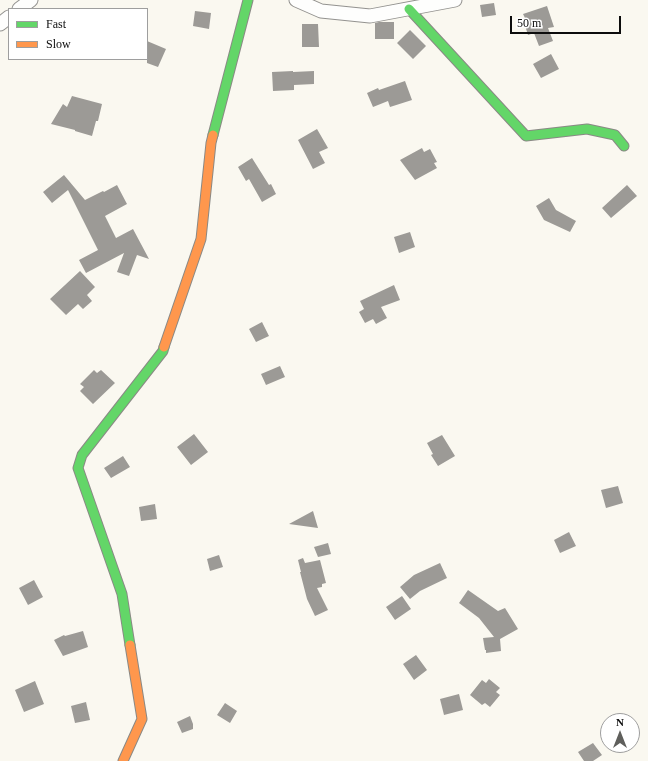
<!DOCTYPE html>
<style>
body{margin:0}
#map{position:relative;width:648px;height:761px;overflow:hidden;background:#faf8f0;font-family:"Times New Roman",serif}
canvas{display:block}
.legend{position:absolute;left:8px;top:8px;width:140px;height:52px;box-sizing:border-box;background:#fff;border:1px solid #9e9e9e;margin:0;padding:5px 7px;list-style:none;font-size:12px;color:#0c0c0c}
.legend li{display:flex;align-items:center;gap:8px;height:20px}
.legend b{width:20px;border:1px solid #9e9e9e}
.north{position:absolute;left:600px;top:713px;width:40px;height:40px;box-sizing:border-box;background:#fff;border:1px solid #9e9e9e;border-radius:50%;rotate:0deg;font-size:11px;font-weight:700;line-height:16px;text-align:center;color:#0c0c0c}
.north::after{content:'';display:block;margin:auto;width:14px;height:18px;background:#5f5f5c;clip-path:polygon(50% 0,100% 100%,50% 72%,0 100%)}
.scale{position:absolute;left:510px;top:16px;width:111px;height:18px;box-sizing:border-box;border:2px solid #0c0c0c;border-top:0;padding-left:5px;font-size:12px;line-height:14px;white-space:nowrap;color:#0c0c0c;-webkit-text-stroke:3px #fff;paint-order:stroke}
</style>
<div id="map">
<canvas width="648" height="761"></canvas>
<ul class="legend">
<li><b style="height:5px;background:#63d668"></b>Fast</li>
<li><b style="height:5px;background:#ff974d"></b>Slow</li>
</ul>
<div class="north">N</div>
<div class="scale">50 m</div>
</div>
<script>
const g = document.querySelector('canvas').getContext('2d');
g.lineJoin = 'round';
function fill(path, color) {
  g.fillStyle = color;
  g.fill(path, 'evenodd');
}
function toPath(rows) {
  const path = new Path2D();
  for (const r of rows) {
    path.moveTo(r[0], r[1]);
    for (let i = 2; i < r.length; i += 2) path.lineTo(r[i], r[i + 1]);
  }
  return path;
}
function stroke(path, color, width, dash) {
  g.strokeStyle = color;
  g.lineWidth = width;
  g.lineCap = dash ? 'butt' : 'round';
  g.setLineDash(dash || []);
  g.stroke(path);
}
const building = toPath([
 [494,3,496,15,482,17,480,5],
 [547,6,554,27,548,28,553,41,539,46,534,33,528,35,523,19,525,18,523,14],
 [195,11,211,13,209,29,193,26],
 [379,22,394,22,394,39,375,39,375,23],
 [302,24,318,24,319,47,302,47],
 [410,30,426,46,413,59,397,43],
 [147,41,166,49,158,67,147,63],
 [551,54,559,69,541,78,533,64],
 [293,71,293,72,314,71,314,84,294,85,294,90,273,91,272,72],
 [405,81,412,100,390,107,388,101,373,107,367,93,378,88,379,90],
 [72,96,102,104,98,121,96,121,92,136,75,131,75,130,51,124,63,104,67,107],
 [317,129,328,148,319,152,325,163,313,169,298,140],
 [422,148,424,152,430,149,437,162,434,163,437,168,415,180,400,160],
 [252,158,269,185,271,184,276,194,262,202,249,179,246,181,238,167],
 [64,175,85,200,103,191,104,192,117,185,127,204,105,216,116,238,133,229,149,259,137,255,129,276,117,272,124,253,86,273,79,260,98,250,68,190,52,203,43,192],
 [627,185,637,196,611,218,602,208],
 [549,198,556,210,576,221,570,232,544,220,536,206],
 [410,232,415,247,399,253,394,237],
 [80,271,95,287,87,295,92,301,83,309,78,304,66,315,50,299],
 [394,285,400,300,381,307,387,318,376,324,373,319,365,323,359,312,364,309,360,301],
 [262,322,269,336,256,342,249,329],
 [280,366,285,377,266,385,261,374],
 [94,370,97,373,101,370,115,383,93,404,80,391,84,387,80,384],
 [194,434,208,452,191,465,177,447],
 [442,435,455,456,438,466,431,455,433,454,427,443],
 [123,456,130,467,111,478,104,468],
 [618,486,623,503,606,508,601,490],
 [155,504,157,519,141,521,139,507],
 [313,511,318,528,289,524],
 [569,532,576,546,560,553,554,540],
 [328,543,331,554,318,557,314,547],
 [219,555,223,567,210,571,207,559],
 [303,558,305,563,320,560,326,583,322,584,322,587,317,588,328,610,315,616,307,599,300,572,301,572,298,560],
 [440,563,447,578,420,591,410,599,400,587,414,575],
 [34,580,43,597,28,605,19,588],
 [468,590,498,611,505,608,518,629,500,639,501,651,486,653,486,650,485,650,483,638,494,637,479,618,459,603],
 [402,596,411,609,395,620,386,607],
 [83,631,88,647,63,656,54,640,64,635,65,636],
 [416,655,427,670,414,680,403,664],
 [489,679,500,688,496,692,500,695,490,707,485,703,482,705,470,695,482,680,486,683],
 [35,681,44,704,24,712,15,690],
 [459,694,463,710,444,715,440,699],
 [86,702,90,720,75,723,71,706],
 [225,703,237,711,230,723,217,715],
 [190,716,193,724,193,729,182,733,177,722],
 [593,743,602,755,593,761,584,761,578,752]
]);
const street = toPath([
 [296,0,321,11,370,16,455,0],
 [19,9,31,0],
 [0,24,9,17]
]);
const fast = toPath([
 [409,9,526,136,587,129,615,135,624,146],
 [213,135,248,0],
 [130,645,122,594,78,468,82,455,163,351,164,347]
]);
const slow = toPath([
 [164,347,201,239,211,143,213,135],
 [123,761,142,719,130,645]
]);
fill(building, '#9c9a96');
stroke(street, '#93928f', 15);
stroke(fast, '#8a8985', 11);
stroke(slow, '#8a8985', 11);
stroke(street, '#fefefd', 13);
stroke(fast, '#63d668', 9);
stroke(slow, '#ff974d', 9);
</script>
